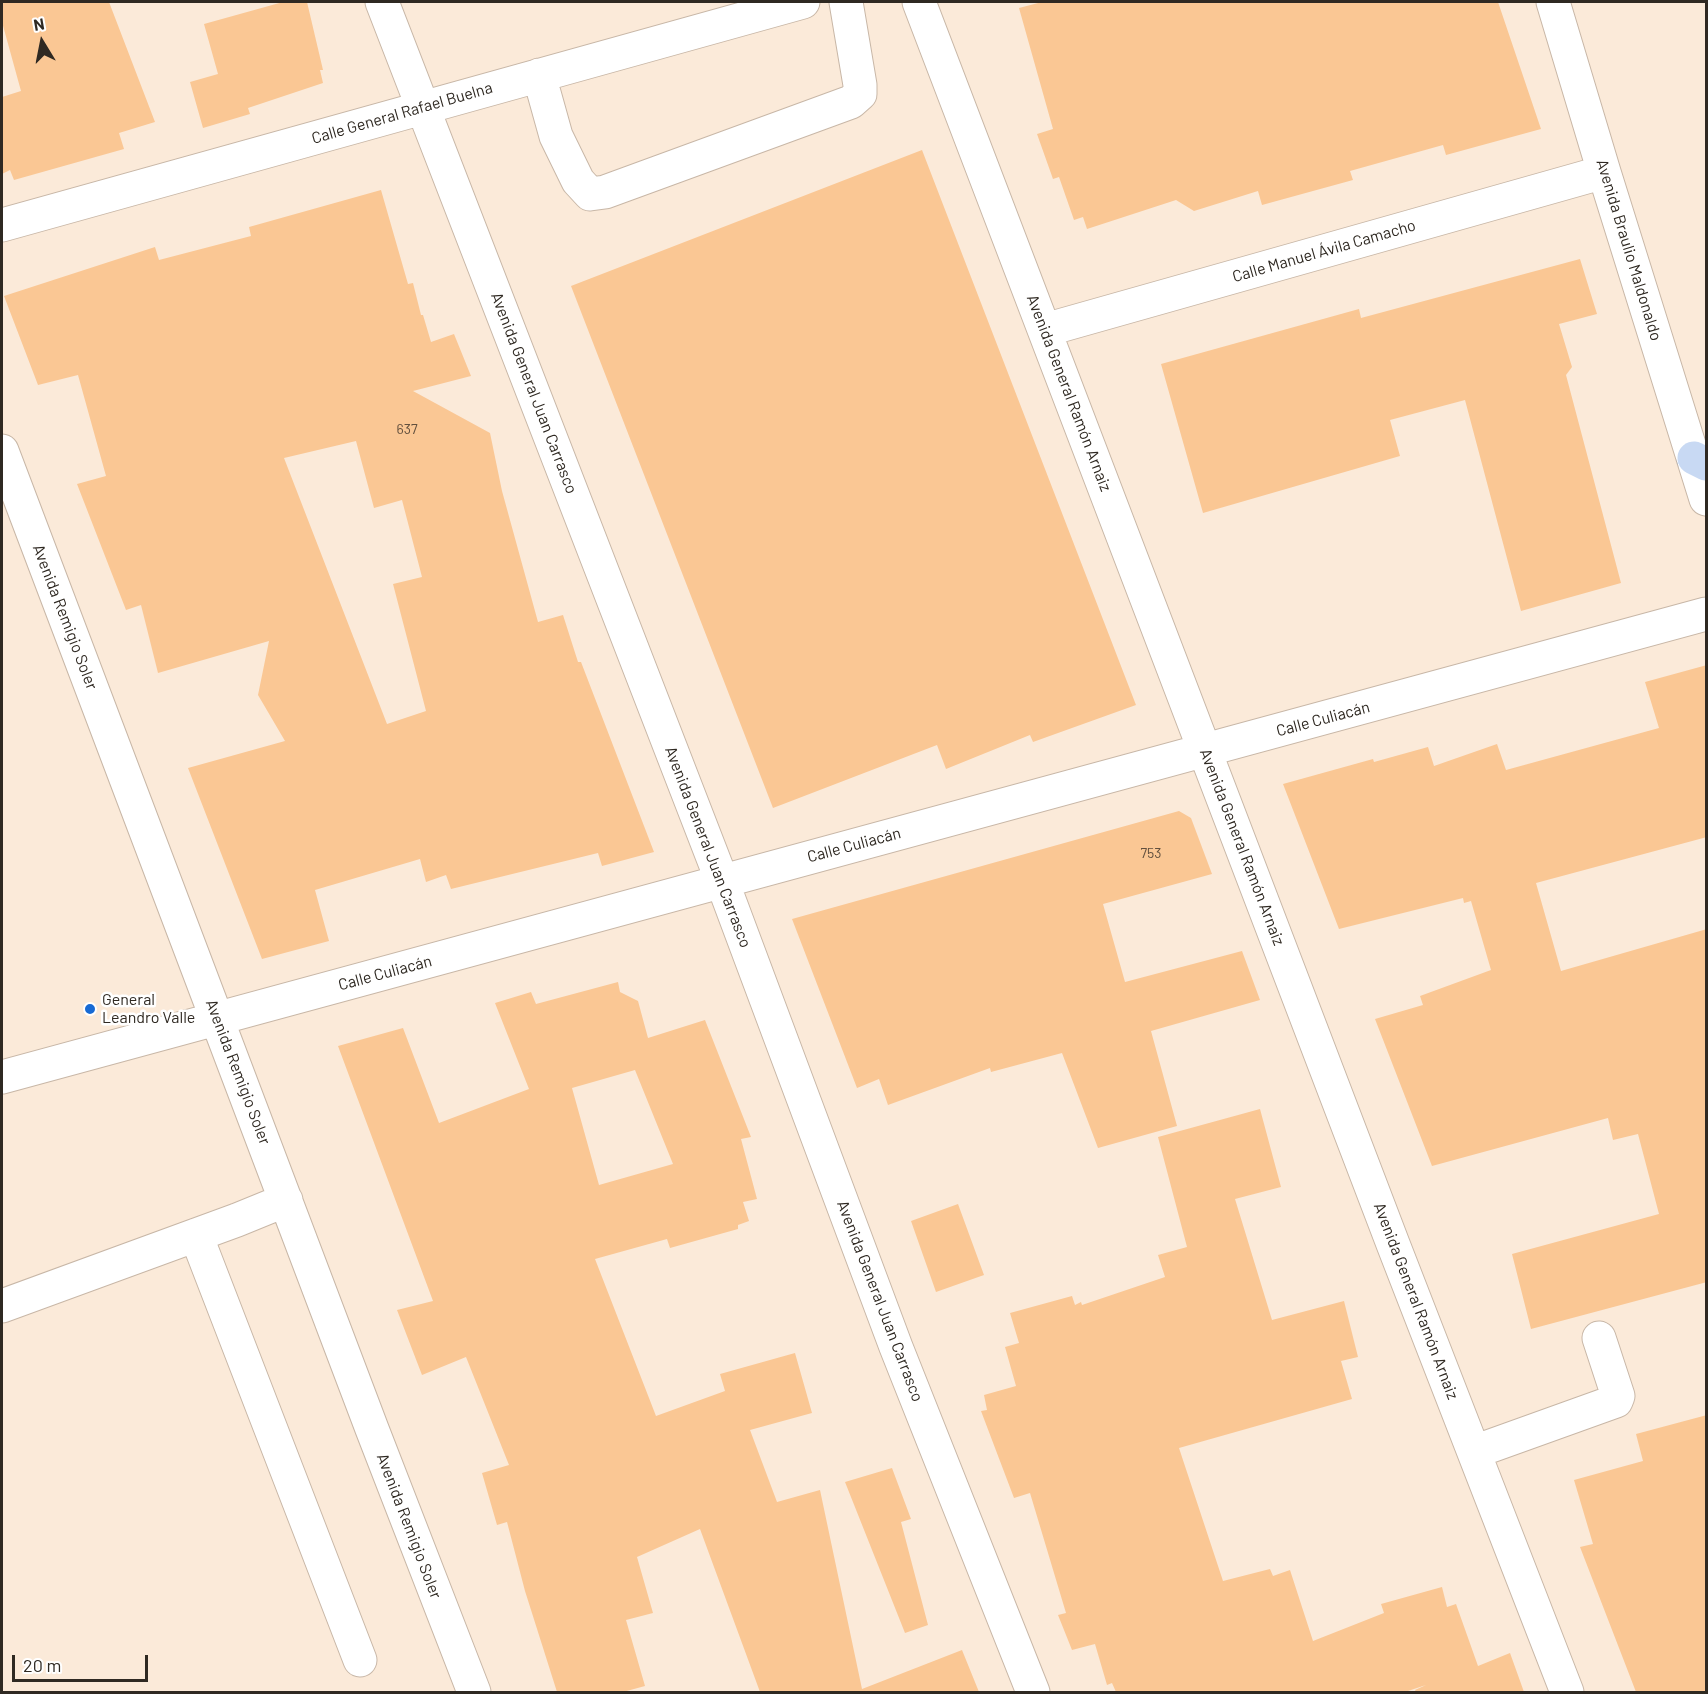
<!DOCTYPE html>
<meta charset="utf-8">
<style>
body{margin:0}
#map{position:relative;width:1708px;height:1694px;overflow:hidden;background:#fbead9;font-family:Barlow,sans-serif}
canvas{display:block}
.frame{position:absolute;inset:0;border:3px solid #2f2922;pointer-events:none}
.north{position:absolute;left:12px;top:12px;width:60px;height:60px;-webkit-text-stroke:4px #fff;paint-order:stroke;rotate:350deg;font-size:16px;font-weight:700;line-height:24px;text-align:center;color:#2f2922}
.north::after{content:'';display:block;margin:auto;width:21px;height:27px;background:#2f2922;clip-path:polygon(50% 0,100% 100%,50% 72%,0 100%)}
.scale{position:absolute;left:12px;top:1655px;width:136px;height:27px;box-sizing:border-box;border:3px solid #2f2922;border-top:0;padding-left:8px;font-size:18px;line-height:21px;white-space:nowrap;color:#2f2922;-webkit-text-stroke:4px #fff;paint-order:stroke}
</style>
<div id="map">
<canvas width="1708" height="1694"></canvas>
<div class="frame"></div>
<div class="north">N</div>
<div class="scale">20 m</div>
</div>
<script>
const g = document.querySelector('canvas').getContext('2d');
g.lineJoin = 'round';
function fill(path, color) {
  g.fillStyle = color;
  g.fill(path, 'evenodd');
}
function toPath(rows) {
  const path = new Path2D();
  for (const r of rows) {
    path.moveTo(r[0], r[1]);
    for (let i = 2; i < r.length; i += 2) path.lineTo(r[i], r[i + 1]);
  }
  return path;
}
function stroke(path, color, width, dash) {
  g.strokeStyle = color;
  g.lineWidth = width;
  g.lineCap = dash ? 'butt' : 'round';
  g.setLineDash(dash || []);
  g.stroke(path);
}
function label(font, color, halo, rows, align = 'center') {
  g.font = font + ' Barlow,sans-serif';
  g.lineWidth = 5;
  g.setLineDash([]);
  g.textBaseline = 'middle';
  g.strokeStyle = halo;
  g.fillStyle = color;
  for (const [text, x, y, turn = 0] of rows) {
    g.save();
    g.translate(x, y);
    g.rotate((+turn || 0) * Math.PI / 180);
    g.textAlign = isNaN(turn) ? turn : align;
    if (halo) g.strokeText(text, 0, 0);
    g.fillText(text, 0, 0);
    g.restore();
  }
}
const building = toPath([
 [2,2,109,2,155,122,119,133,124,149,14,180,10,170,2,174,2,97,21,91,2,22],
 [283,2,307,2,323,70,320,70,323,83,248,108,250,114,203,128,190,82,218,74,204,24],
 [1042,2,1498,2,1541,129,1446,155,1443,145,1350,171,1353,180,1262,205,1258,191,1194,211,1176,200,1087,229,1083,217,1074,220,1059,177,1053,179,1037,134,1053,129,1019,8],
 [922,150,1136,705,1033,742,1030,735,946,769,937,745,773,808,571,286],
 [381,190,408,284,413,283,421,315,423,315,431,342,454,334,471,376,413,391,490,433,502,491,538,622,563,615,578,662,581,662,654,852,602,866,598,853,451,889,446,875,426,882,420,859,315,890,329,941,262,959,188,768,285,741,258,695,269,641,158,673,141,605,126,610,77,484,106,476,78,375,38,385,4,296,155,247,159,260,251,236,249,227],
 [356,441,374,508,402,500,422,577,393,584,426,711,387,724,284,458],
 [1580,259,1597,314,1559,324,1572,367,1566,375,1621,583,1521,611,1465,400,1390,420,1400,456,1203,513,1161,364,1359,309,1361,318],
 [1707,665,1707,837,1536,883,1561,971,1707,929,1707,1282,1531,1329,1512,1254,1659,1214,1638,1134,1613,1140,1608,1118,1432,1166,1375,1019,1423,1005,1420,996,1491,970,1471,901,1464,903,1463,898,1339,929,1283,784,1373,759,1374,762,1428,747,1434,766,1497,744,1506,770,1659,728,1645,682],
 [1179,811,1191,818,1212,874,1103,904,1125,982,1242,951,1260,1000,1151,1031,1177,1126,1098,1148,1062,1053,991,1072,990,1068,888,1105,879,1079,857,1088,792,919],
 [618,982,620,992,638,1001,648,1038,705,1020,751,1137,741,1139,757,1199,743,1202,749,1221,738,1225,738,1229,670,1248,667,1239,595,1259,656,1416,725,1391,720,1374,795,1353,812,1413,750,1430,777,1502,820,1490,862,1689,962,1650,979,1692,760,1692,700,1529,637,1557,653,1613,626,1620,645,1686,623,1692,557,1692,525,1591,507,1522,497,1525,482,1473,509,1465,466,1357,422,1375,397,1310,433,1301,338,1046,403,1028,439,1123,529,1089,495,1003,531,992,536,1004],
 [635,1070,673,1164,599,1185,572,1088],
 [1260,1109,1281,1187,1235,1199,1272,1320,1344,1301,1358,1357,1341,1361,1352,1399,1179,1448,1223,1581,1270,1569,1273,1576,1290,1570,1313,1641,1384,1613,1381,1604,1442,1587,1447,1607,1456,1604,1478,1666,1510,1653,1524,1692,1416,1692,1415,1690,1426,1685,1405,1692,1116,1692,1112,1683,1107,1685,1095,1644,1072,1650,1058,1615,1066,1613,1030,1493,1014,1498,981,1411,987,1410,984,1395,1016,1386,1005,1347,1019,1343,1010,1313,1072,1296,1075,1305,1081,1302,1082,1305,1165,1277,1158,1255,1187,1247,1158,1137],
 [958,1204,984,1275,936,1292,911,1221],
 [1707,1415,1707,1692,1636,1692,1580,1547,1593,1544,1574,1480,1643,1461,1636,1434],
 [892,1468,911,1519,901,1522,928,1625,905,1633,845,1482]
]);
const minor = toPath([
 [382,2,722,881,896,1347,1033,1692],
 [919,2,1393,1244,1567,1692],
 [1553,2,1604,172,1706,499],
 [539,75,556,136,578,181,590,194,605,192,851,102,860,94,860,85,846,2],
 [2,225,803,2],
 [1045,330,1604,172],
 [2,451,372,1429,474,1692],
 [2,1077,1706,614],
 [196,1235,360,1660],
 [2,1306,237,1220,286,1200],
 [1474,1452,1616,1401,1618,1396,1599,1338]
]);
const major = toPath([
 [1694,458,1706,464]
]);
const markers = [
 [90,1009,6,"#176ad4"]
];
const numberNames = [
 ["637",407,429],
 ["753",1151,853]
];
const streetNames = [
 ["Calle General Rafael Buelna",402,113,-16],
 ["Avenida Braulio Maldonaldo",1629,250,73],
 ["Calle Manuel Ávila Camacho",1324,251,-16],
 ["Avenida General Juan Carrasco",534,393,69],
 ["Avenida General Ramón Arnaiz",1069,393,69],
 ["Avenida Remigio Soler",65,617,69],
 ["Calle Culiacán",1323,719,-15],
 ["Calle Culiacán",854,845,-15],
 ["Avenida General Juan Carrasco",708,847,69],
 ["Avenida General Ramón Arnaiz",1242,847,69],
 ["Calle Culiacán",385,973,-15],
 ["Avenida Remigio Soler",238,1072,69],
 ["Avenida General Juan Carrasco",880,1301,69],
 ["Avenida General Ramón Arnaiz",1416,1301,69],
 ["Avenida Remigio Soler",409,1526,69]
];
const poiNames = [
 ["General",102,1000],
 ["Leandro Valle",102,1018]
];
fill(building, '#fac794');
stroke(minor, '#c8b7a7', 35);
stroke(major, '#7a8ba5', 35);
stroke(minor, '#fff', 33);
stroke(major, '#c8d9f3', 33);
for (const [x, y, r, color] of markers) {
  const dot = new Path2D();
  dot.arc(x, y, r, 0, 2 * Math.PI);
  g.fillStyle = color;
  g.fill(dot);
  stroke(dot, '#fff', 2);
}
label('14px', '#62503e', null, numberNames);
label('16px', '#2f2922', '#fff', streetNames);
label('16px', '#2f2922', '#fff', poiNames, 'left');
</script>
